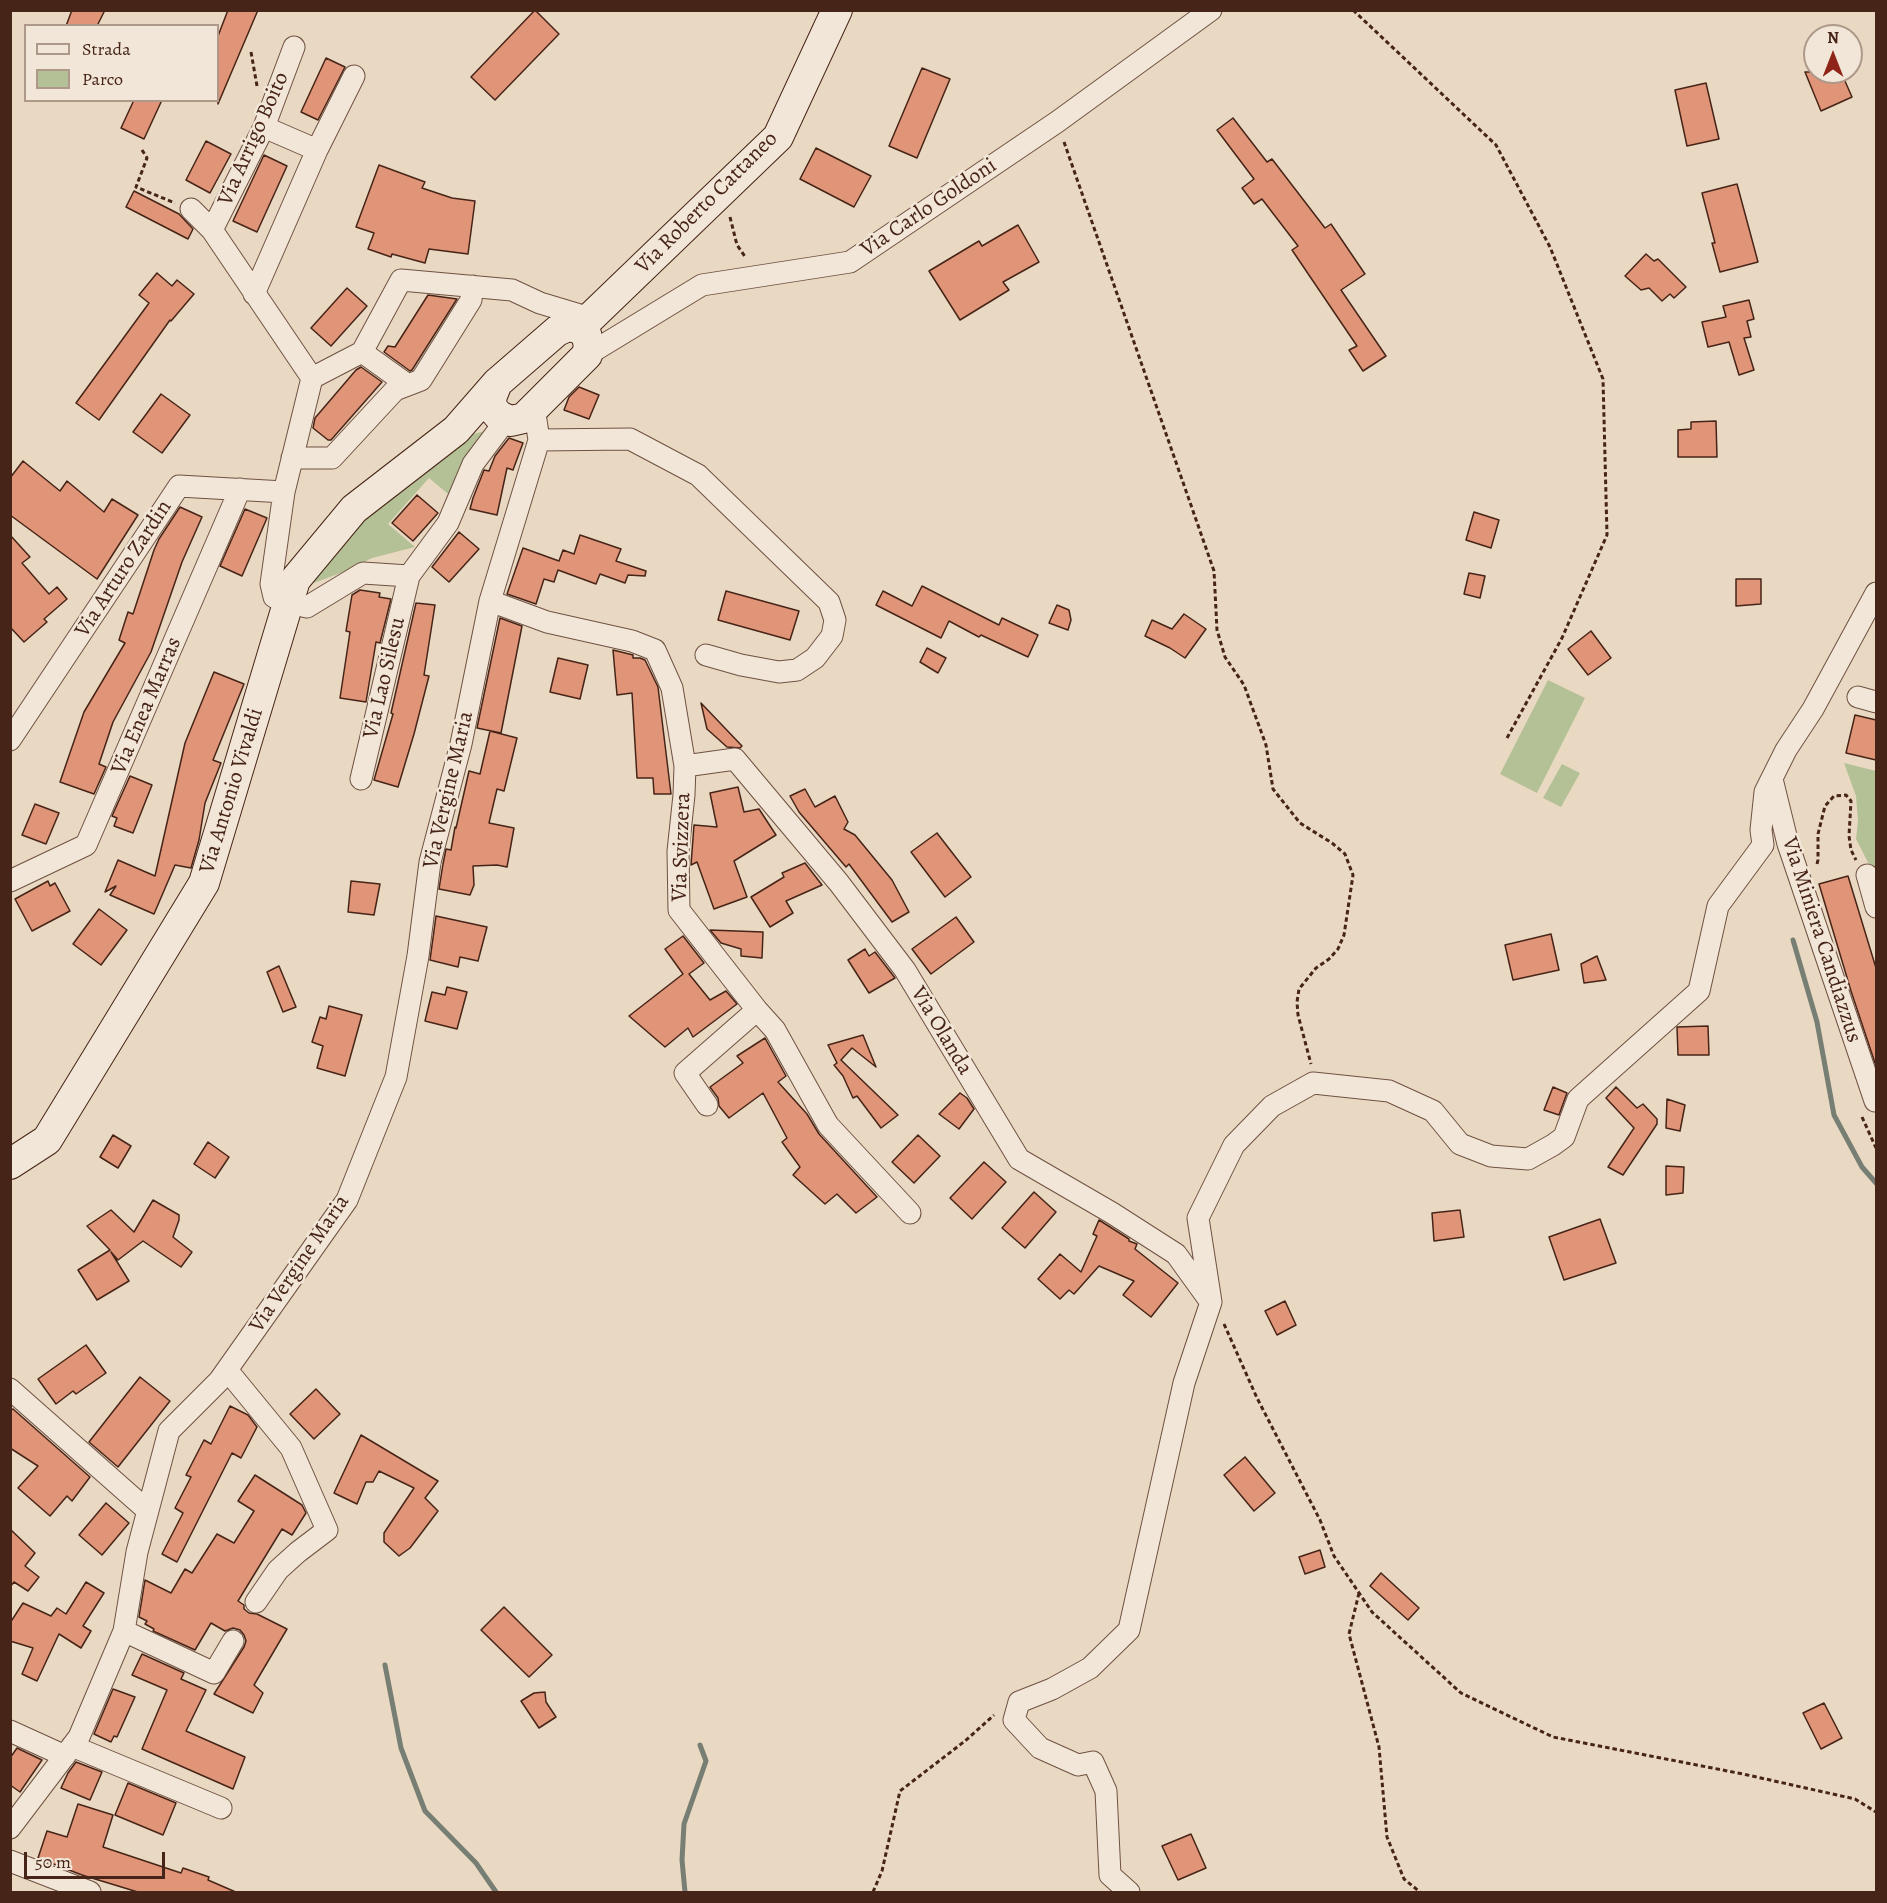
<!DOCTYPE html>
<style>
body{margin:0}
#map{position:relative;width:1887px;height:1903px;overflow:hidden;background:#ead9c2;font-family:Alegreya,serif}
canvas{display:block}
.frame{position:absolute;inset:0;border:12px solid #462417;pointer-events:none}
.legend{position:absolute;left:24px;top:24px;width:195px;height:78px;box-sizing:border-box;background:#f1e6d7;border:2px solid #ad988a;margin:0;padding:8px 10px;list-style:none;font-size:18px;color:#462417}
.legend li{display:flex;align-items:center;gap:12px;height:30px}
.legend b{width:30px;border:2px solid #ad988a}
.north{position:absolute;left:1803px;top:24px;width:60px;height:60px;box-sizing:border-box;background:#f1e6d7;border:2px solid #ad988a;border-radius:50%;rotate:0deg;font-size:16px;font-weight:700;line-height:24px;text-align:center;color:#462417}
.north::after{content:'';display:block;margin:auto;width:21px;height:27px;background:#8f2418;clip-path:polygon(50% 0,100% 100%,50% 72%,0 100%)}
.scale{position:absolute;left:24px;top:1852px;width:141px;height:27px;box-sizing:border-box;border:3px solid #462417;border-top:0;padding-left:8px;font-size:18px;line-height:21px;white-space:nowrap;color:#462417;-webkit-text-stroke:4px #f1e6d7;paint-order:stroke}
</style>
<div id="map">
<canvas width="1887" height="1903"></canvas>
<div class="frame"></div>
<ul class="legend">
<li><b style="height:8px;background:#f1e6d7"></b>Strada</li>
<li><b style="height:16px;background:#b4c095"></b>Parco</li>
</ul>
<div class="north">N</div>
<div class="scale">50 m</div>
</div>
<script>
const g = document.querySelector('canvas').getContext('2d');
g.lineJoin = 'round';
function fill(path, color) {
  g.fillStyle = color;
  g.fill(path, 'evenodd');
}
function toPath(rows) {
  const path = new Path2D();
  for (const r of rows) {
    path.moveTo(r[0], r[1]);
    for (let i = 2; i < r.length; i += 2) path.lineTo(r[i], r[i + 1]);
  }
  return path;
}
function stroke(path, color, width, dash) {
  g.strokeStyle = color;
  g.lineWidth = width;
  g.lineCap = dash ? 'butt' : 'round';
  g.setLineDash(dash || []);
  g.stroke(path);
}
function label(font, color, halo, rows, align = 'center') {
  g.font = font + ' Alegreya,serif';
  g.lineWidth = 5;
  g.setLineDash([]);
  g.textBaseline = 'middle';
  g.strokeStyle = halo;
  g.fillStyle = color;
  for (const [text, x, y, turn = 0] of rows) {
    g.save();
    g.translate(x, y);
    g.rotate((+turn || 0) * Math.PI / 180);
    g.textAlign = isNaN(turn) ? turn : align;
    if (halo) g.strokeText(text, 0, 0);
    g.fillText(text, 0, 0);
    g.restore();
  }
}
const green = toPath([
 [490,430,454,499,429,478,388,524,415,547,372,558,346,571,314,583,312,565,448,440],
 [1548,680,1585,698,1537,793,1500,774],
 [1844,763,1876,771,1876,878,1856,839,1858,821,1856,796],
 [1562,764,1580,773,1561,807,1543,798]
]);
const stream = toPath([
 [1793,940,1817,1022,1834,1115,1862,1167,1876,1183],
 [385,1665,401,1748,425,1811,476,1863,496,1892],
 [685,1892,682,1860,684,1824,706,1761,700,1745]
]);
const building = toPath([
 [72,10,105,10,97,26,66,26,72,10],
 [228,10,258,10,218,104,218,36,228,10],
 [535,10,559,34,495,100,471,77,535,10],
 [326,58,345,67,318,120,301,112,326,58],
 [922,68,950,79,917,158,889,146,922,68],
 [1805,72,1841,72,1852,97,1821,111,1805,72],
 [1706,83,1719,139,1687,146,1675,90,1706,83],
 [134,100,162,100,144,139,121,128,134,100],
 [1233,118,1267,162,1272,159,1325,228,1331,224,1365,274,1341,290,1386,356,1363,371,1349,350,1357,346,1292,250,1298,246,1262,199,1254,204,1242,188,1254,179,1217,130,1233,118],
 [206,141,231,154,210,193,186,180,206,141],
 [816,148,871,176,854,207,800,179,816,148],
 [264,155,287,166,257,232,233,221,264,155],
 [379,165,425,182,422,188,452,198,475,201,468,254,429,249,425,263,392,254,391,257,368,249,374,233,356,227,379,165],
 [1737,184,1758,262,1720,272,1712,243,1715,243,1702,193,1737,184],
 [134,191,179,214,193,229,188,239,126,207,134,191],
 [1018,225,1039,262,1003,282,1009,290,960,320,929,271,979,241,982,246,1018,225],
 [1646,254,1654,261,1658,259,1686,287,1674,298,1670,294,1662,301,1649,288,1641,290,1625,276,1646,254],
 [157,273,172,286,177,280,194,294,171,321,170,320,99,420,76,403,149,303,139,295,157,273],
 [347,288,367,306,331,346,311,328,347,288],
 [428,295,457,299,412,370,410,371,384,352,388,346,395,347,428,295],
 [1749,300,1754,319,1747,321,1751,337,1744,338,1754,370,1739,375,1729,342,1708,347,1702,322,1726,317,1723,306,1749,300],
 [361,367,382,382,331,440,328,440,313,428,315,418,356,370,361,367],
 [579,387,599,395,589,419,564,410,569,397,579,387],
 [161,394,190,415,162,453,133,432,161,394],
 [1716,421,1717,457,1678,457,1678,430,1691,429,1691,422,1716,421],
 [509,438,523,443,513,470,507,468,497,515,470,509,473,498,484,470,489,471,495,456,509,438],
 [23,461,60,491,67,481,104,512,112,499,138,515,97,579,10,515,10,478,23,461],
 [417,495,438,513,413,541,392,523,417,495],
 [180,507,202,517,182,562,151,652,113,722,99,764,106,767,94,794,60,782,84,712,125,643,119,640,128,612,133,614,154,550,159,539,180,507],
 [245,509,267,518,242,576,220,566,245,509],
 [1474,512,1499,520,1491,548,1466,540,1474,512],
 [459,532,479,549,449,582,432,567,459,532],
 [10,535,30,557,22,563,49,594,57,587,67,599,44,619,47,622,24,642,10,627,10,535],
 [580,535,621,549,616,561,646,571,645,576,628,575,625,583,600,574,596,584,558,570,554,582,544,579,536,604,507,594,523,548,559,561,563,550,574,554,580,535],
 [1469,573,1485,576,1480,598,1464,594,1469,573],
 [1736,579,1761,579,1761,604,1736,606,1736,579],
 [922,586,999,625,1002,618,1038,635,1028,657,981,635,979,637,949,621,941,638,876,605,883,591,912,606,922,586],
 [360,590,380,593,379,597,391,599,380,643,376,642,366,702,340,698,350,632,346,631,352,595,360,590],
 [726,591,799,611,790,640,718,620,726,591],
 [416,603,435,605,424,675,429,676,414,734,398,787,374,780,393,714,391,713,416,603],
 [1057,605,1069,610,1071,620,1068,630,1049,623,1057,605],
 [1184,614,1206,629,1185,658,1170,648,1145,636,1152,620,1172,629,1184,614],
 [500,618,522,626,501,733,477,728,500,618],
 [1591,631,1611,658,1588,675,1568,649,1591,631],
 [927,648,946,658,938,673,920,662,927,648],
 [613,650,633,655,633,658,640,658,645,660,658,687,671,794,654,794,653,778,637,778,632,693,617,695,613,650],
 [558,658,588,665,580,699,550,692,558,658],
 [214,672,244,684,213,760,221,763,205,803,199,840,191,868,175,865,154,914,110,895,116,886,105,892,118,860,155,876,185,743,214,672],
 [701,703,742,746,740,748,727,747,707,729,701,703],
 [1855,715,1876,720,1876,760,1846,753,1855,715],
 [490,731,517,738,504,791,497,789,489,823,514,828,507,867,497,865,473,866,474,885,470,895,439,889,443,864,446,849,451,850,455,827,456,828,469,771,480,774,490,731],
 [130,776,152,785,133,833,114,826,117,818,112,816,130,776],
 [738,787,744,812,759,809,776,835,734,861,747,897,714,909,697,862,691,865,694,825,717,827,710,793,738,787],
 [805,789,815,807,835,796,848,822,844,829,855,835,892,880,909,912,892,922,849,864,846,867,799,812,790,796,805,789],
 [35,804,59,813,46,844,22,835,35,804],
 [937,833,971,877,945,897,911,852,937,833],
 [805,863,822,885,786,901,793,913,770,927,751,897,784,877,782,873,805,863],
 [1848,876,1876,968,1876,1066,1851,991,1819,884,1848,876],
 [48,881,50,886,55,883,70,911,32,931,15,899,48,881],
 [351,881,380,884,374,915,348,912,351,881],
 [99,909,127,930,101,965,73,944,99,909],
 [436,916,487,927,478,961,460,957,458,967,430,960,436,916],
 [956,917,974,942,931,974,912,949,956,917],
 [710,930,763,932,762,958,741,956,741,949,721,943,710,930],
 [1551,934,1559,970,1513,980,1505,945,1551,934],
 [683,936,704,963,689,974,710,1000,726,991,737,1004,693,1037,688,1028,665,1047,629,1016,683,974,665,949,683,936],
 [865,949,869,956,875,952,895,978,869,993,848,960,865,949],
 [1597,956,1606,980,1584,983,1581,964,1597,956],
 [279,966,296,1007,283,1012,267,972,279,966],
 [447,987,467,992,457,1029,425,1021,432,992,445,995,447,987],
 [329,1006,362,1015,345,1076,317,1068,323,1046,312,1042,320,1017,326,1019,329,1006],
 [1708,1026,1709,1055,1678,1055,1677,1027,1708,1026],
 [863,1035,876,1067,852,1048,841,1060,898,1115,881,1128,857,1096,853,1098,843,1076,834,1065,837,1063,828,1045,863,1035],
 [765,1038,786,1076,778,1082,807,1114,819,1134,877,1197,856,1213,837,1194,825,1204,793,1175,800,1167,782,1142,787,1138,763,1093,729,1118,719,1106,718,1098,710,1087,743,1063,737,1056,765,1038],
 [1553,1087,1567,1093,1559,1115,1544,1110,1553,1087],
 [1616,1087,1637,1108,1643,1104,1657,1119,1657,1124,1623,1175,1608,1167,1634,1128,1606,1098,1616,1087],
 [960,1093,967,1098,974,1109,959,1129,939,1114,960,1093],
 [1667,1099,1685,1105,1680,1131,1666,1128,1667,1099],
 [113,1135,131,1146,118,1168,100,1157,113,1135],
 [918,1135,940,1156,914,1183,892,1162,918,1135],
 [208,1142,229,1157,215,1178,194,1164,208,1142],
 [984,1162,1006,1182,972,1219,950,1198,984,1162],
 [1666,1166,1684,1167,1683,1193,1666,1195,1666,1166],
 [1034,1192,1056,1212,1025,1248,1002,1228,1034,1192],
 [153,1200,179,1215,179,1220,173,1237,192,1252,181,1267,143,1241,118,1260,111,1252,129,1281,97,1300,78,1270,110,1250,87,1226,111,1210,134,1232,153,1200],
 [1460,1210,1464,1237,1434,1241,1432,1213,1460,1210],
 [1600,1219,1616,1263,1564,1280,1549,1237,1600,1219],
 [1099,1220,1129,1239,1129,1241,1137,1244,1135,1249,1178,1283,1151,1317,1123,1295,1134,1281,1099,1266,1074,1294,1069,1290,1060,1299,1038,1279,1060,1254,1081,1272,1097,1236,1093,1234,1099,1220],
 [1285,1301,1296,1325,1277,1335,1265,1311,1285,1301],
 [86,1345,106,1373,76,1394,73,1391,56,1404,38,1379,86,1345],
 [140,1377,170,1401,118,1467,89,1442,140,1377],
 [316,1389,340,1414,314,1439,290,1414,316,1389],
 [230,1406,248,1415,257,1427,241,1458,232,1453,177,1562,162,1554,183,1513,175,1508,191,1477,186,1475,204,1440,211,1444,230,1406],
 [13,1409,90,1477,72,1501,67,1496,50,1516,18,1488,38,1466,10,1448,10,1411,13,1409],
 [361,1435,438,1481,425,1498,438,1511,410,1548,399,1556,384,1542,384,1533,414,1488,379,1471,373,1482,366,1482,357,1504,334,1493,361,1435],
 [1245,1457,1275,1493,1254,1511,1224,1475,1245,1457],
 [255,1475,302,1505,306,1513,292,1535,282,1529,238,1601,244,1605,244,1609,249,1613,257,1614,287,1629,254,1685,263,1693,253,1713,214,1694,244,1647,246,1641,244,1635,240,1630,233,1628,225,1631,211,1623,195,1650,153,1631,154,1629,145,1624,147,1621,139,1617,145,1580,171,1593,185,1569,192,1573,217,1534,234,1543,254,1511,238,1501,255,1475],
 [106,1503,129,1523,102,1555,79,1535,106,1503],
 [10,1529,35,1553,25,1566,39,1577,28,1591,14,1582,10,1587,10,1529],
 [1320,1550,1325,1567,1305,1574,1299,1557,1320,1550],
 [1381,1573,1419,1608,1408,1620,1370,1586,1381,1573],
 [86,1582,104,1593,83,1626,91,1631,81,1648,59,1634,37,1681,22,1674,33,1648,10,1641,10,1623,23,1603,51,1616,57,1608,66,1614,86,1582],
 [504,1607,552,1655,529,1677,481,1630,504,1607],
 [142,1654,184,1673,181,1679,206,1690,186,1731,245,1757,233,1789,142,1749,167,1690,132,1675,142,1654],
 [113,1689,135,1697,117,1737,114,1736,111,1742,94,1734,113,1689],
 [545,1692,546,1702,556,1717,539,1728,521,1701,534,1693,545,1692],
 [1824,1703,1842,1738,1821,1749,1803,1713,1824,1703],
 [17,1748,42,1760,20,1792,10,1785,10,1758,17,1748],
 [76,1762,102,1772,90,1800,61,1788,68,1773,76,1762],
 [128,1783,176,1803,163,1835,115,1815,128,1783],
 [78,1804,113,1815,103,1847,181,1873,183,1868,209,1877,208,1880,238,1893,141,1893,82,1875,38,1858,47,1831,67,1837,78,1804],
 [1191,1834,1206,1868,1178,1880,1162,1846,1191,1834]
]);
const path = toPath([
 [1353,10,1496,145,1550,247,1603,379,1607,535,1562,638,1507,738],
 [251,52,257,86],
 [1064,142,1214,571,1217,630,1225,657,1244,685,1266,745,1273,789,1300,823,1332,843,1345,854,1353,875,1344,935,1338,949,1329,959,1316,968,1299,989,1297,1002,1298,1015,1311,1064],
 [142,150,147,158,136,187,175,203],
 [730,217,737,245,746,258],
 [1817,864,1818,860,1818,834,1825,806,1834,796,1846,795,1851,801,1849,836,1851,850,1856,860],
 [1862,1117,1876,1148],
 [1224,1324,1257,1398,1320,1520,1334,1556,1372,1612,1461,1693,1553,1737,1743,1774,1855,1799,1876,1812],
 [1359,1593,1349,1634,1379,1747,1387,1837,1404,1879,1420,1892],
 [873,1892,882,1871,900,1791,965,1741,994,1715]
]);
const minor = toPath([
 [264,127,317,150],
 [191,209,212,230,312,378,284,492,271,584,274,597,288,603,307,607,363,573,409,576,361,779],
 [212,230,264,127,294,47],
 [254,294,317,150,354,76],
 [362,352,408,385],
 [587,355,702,285,850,262,1057,122,1211,10],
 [312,378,362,352,401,280,512,290,540,303,590,318],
 [539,440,630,439,698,475,829,602,835,620,832,636,815,658,797,670,779,672,741,665,706,655],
 [292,458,332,458,395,390,421,380,471,300,472,286],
 [409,576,448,523,473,464,506,420],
 [490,601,547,622,632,641,655,650,672,688,685,766,684,795,678,851,679,910,757,1010,775,1030,828,1125,910,1213],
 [1858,697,1876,702],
 [10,740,179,486,284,492],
 [685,766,735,759,839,883,905,970,1019,1159,1112,1213,1176,1254,1207,1297],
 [1772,779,1788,844,1875,1101],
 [1867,875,1876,907],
 [10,881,86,845,240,489],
 [707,1105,685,1073,757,1010],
 [227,1370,291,1448,327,1530,298,1552,278,1570,256,1602],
 [10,1389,148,1511],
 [124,1631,214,1673,233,1641],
 [10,1731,65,1756],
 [72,1746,221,1808],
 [10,1828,79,1737,124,1631,137,1552,169,1431,219,1381,347,1200,396,1077,418,956,430,862,461,744,490,601,539,440,534,407],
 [10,1861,90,1892],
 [1129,1892,1110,1875,1106,1791,1093,1762,1078,1765,1040,1748,1014,1720,1019,1702,1052,1689,1090,1668,1129,1630,1184,1383,1211,1302,1198,1218,1234,1145,1272,1106,1313,1083,1389,1091,1433,1111,1460,1144,1491,1156,1528,1159,1553,1145,1564,1137,1578,1099,1699,991,1718,906,1763,845,1761,830,1765,792,1786,750,1813,709,1876,593]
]);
const secondary = toPath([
 [568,326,578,328,586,334,589,345,587,355,524,418,511,421,499,416,492,408,491,398,497,383,557,331,568,326],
 [562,327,590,318,778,137,837,10],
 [10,1164,47,1140,204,883,295,580,354,509,456,430,497,383]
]);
const streetNames = [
 ["Via Arrigo Boito",254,139,-66],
 ["Via Roberto Cattaneo",707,203,-45],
 ["Via Carlo Goldoni",929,208,-34],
 ["Via Arturo Zardin",124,569,-57],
 ["Via Lao Silesu",385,678,-77],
 ["Via Enea Marras",147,706,-67],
 ["Via Vergine Maria",449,790,-77],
 ["Via Antonio Vivaldi",232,791,-73],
 ["Via Svizzera",682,847,-88],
 ["Via Miniera Candiazzus",1821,940,72],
 ["Via Olanda",941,1031,59],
 ["Via Vergine Maria",300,1264,-56]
];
fill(green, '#b4c095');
stroke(stream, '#777e74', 5);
fill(building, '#e09478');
stroke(building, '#462417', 1.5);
stroke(minor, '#6f5142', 23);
stroke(secondary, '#462417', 32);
stroke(path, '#462417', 3, [4.5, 3]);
stroke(minor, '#f1e6d7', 21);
stroke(secondary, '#f1e6d7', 30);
label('22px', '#462417', '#f1e6d7', streetNames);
</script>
